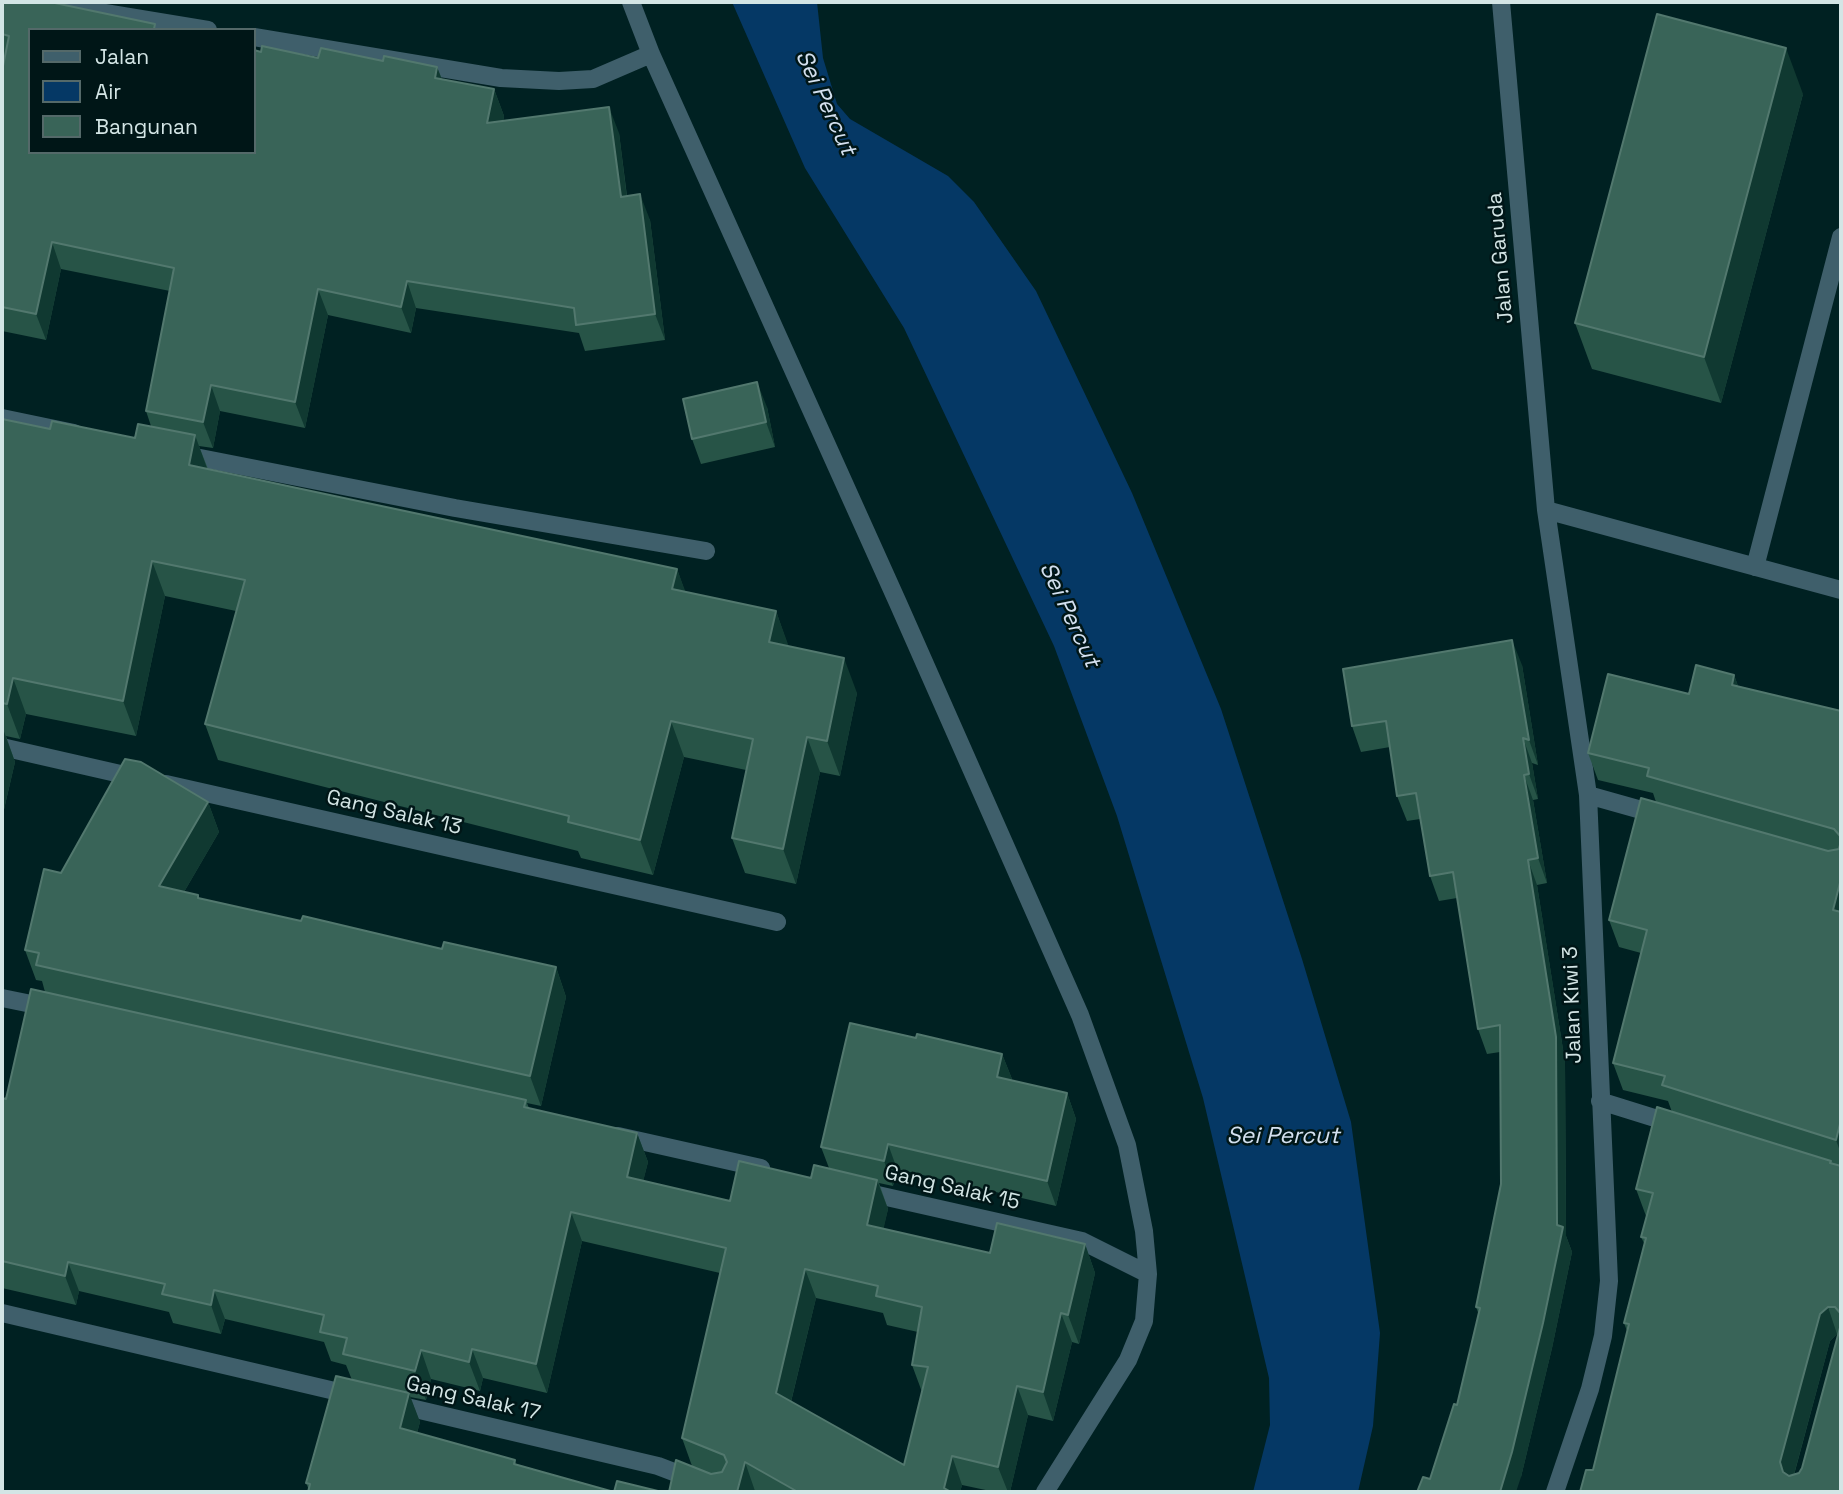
<!DOCTYPE html>
<style>
body{margin:0}
#map{position:relative;width:1843px;height:1494px;overflow:hidden;background:#002122;font-family:"Space Grotesk",sans-serif}
canvas{display:block}
.frame{position:absolute;inset:0;border:4px solid #d3e5e5;pointer-events:none}
.legend{position:absolute;left:28px;top:28px;width:228px;height:126px;box-sizing:border-box;background:#001617;border:2px solid #546969;margin:0;padding:9px 12px;list-style:none;font-size:21px;color:#d3e5e5}
.legend li{display:flex;align-items:center;gap:14px;height:35px}
.legend b{width:35px;border:2px solid #546969}
</style>
<div id="map">
<canvas width="1843" height="1494"></canvas>
<div class="frame"></div>
<ul class="legend">
<li><b style="height:9px;background:#3f5f6b"></b>Jalan</li>
<li><b style="height:19px;background:#053865"></b>Air</li>
<li><b style="height:19px;background:#396458"></b>Bangunan</li>
</ul>
</div>
<script>
const g = document.querySelector('canvas').getContext('2d');
g.lineJoin = 'round';
function fill(path, color) {
  g.fillStyle = color;
  g.fill(path, 'evenodd');
}
function toPath(rows) {
  const path = new Path2D();
  for (const r of rows) {
    path.moveTo(r[0], r[1]);
    for (let i = 2; i < r.length; i += 2) path.lineTo(r[i], r[i + 1]);
  }
  return path;
}
function stroke(path, color, width, dash) {
  g.strokeStyle = color;
  g.lineWidth = width;
  g.lineCap = dash ? 'butt' : 'round';
  g.setLineDash(dash || []);
  g.stroke(path);
}
function label(font, color, halo, rows, align = 'center') {
  g.font = font + ' "Space Grotesk",sans-serif';
  g.lineWidth = 5;
  g.setLineDash([]);
  g.textBaseline = 'middle';
  g.strokeStyle = halo;
  g.fillStyle = color;
  for (const [text, x, y, turn = 0] of rows) {
    g.save();
    g.translate(x, y);
    g.rotate((+turn || 0) * Math.PI / 180);
    g.textAlign = isNaN(turn) ? turn : align;
    if (halo) g.strokeText(text, 0, 0);
    g.fillText(text, 0, 0);
    g.restore();
  }
}
const water = toPath([
 [732,2,817,2,823,58,837,104,850,119,948,176,974,202,1036,291,1132,493,1221,709,1302,959,1351,1122,1380,1333,1373,1426,1358,1492,1253,1492,1270,1425,1269,1378,1203,1098,1117,816,1054,646,904,328,805,168]
]);
const minor = toPath([
 [39,2,208,30],
 [631,2,651,54,898,603,1080,1015,1127,1145,1144,1231,1148,1274,1144,1321,1128,1360,1045,1492],
 [1501,2,1546,510,1588,795,1609,1281,1603,1336,1590,1389,1555,1492],
 [254,37,501,78,559,81,593,79,651,54],
 [2,418,74,433],
 [180,454,455,508,706,551],
 [1546,510,1841,590],
 [1755,567,1841,237],
 [2,747,138,778],
 [166,784,777,922],
 [1588,795,1659,815],
 [2,998,51,1008],
 [1600,1101,1677,1125],
 [618,1136,761,1168],
 [860,1191,1082,1241,1148,1274],
 [2,1313,356,1396],
 [394,1404,658,1466,726,1492]
]);
const wall = toPath([
 [2,2,56,2,57,4,157,30,261,52,318,58,383,61,437,67,442,79,494,89,504,116,503,121,619,133,627,196,650,220,665,340,585,351,579,333,416,308,411,333,328,315,305,428,220,411,213,448,199,446,208,469,677,569,685,592,776,611,788,646,857,693,840,776,820,772,796,884,745,873,732,838,746,770,684,757,653,875,581,858,578,851,218,760,205,724,236,611,165,596,136,736,26,714,20,739,6,736,15,762,2,818,2,419,50,429,135,438,151,426,146,411,170,291,61,269,46,340,2,331,2,71,4,58,2,58],
 [1803,94,1721,403,1592,369,1575,323],
 [767,407,775,447,701,464,692,439],
 [1522,665,1538,765,1532,763,1538,799,1533,800,1547,883,1537,885,1565,1062,1566,1236,1572,1252,1552,1348,1521,1477,1430,1479,1457,1405,1479,1315,1476,1307,1501,1184,1500,1052,1487,1054,1478,1029,1457,898,1439,901,1430,876,1420,819,1407,821,1397,796,1390,747,1361,752,1352,726],
 [1734,675,1738,686,1841,711,1841,1166,1831,1162,1841,1166,1841,1492,1593,1470,1627,1331,1624,1323,1645,1245,1641,1237,1647,1216,1646,1216,1636,1189,1672,1112,1668,1101,1623,1090,1613,1063,1641,953,1619,947,1609,920,1656,802,1653,793,1598,780,1588,753,1689,694],
 [1837,1334,1838,1334,1802,1468,1799,1473,1794,1475,1830,1341],
 [125,759,141,762,208,802,219,832,184,892,198,895,199,898,301,921,303,916,442,949,444,942,556,967,566,997,541,1106,527,1103,529,1108,637,1133,648,1162,643,1181,730,1201,739,1161,811,1178,814,1165,829,1168,821,1147,850,1023,916,1038,917,1034,1002,1054,1012,1079,1011,1080,1067,1093,1076,1119,1056,1206,897,1169,893,1186,879,1183,888,1209,883,1229,990,1253,997,1223,1085,1244,1095,1273,1079,1344,1072,1342,1053,1421,1028,1415,1010,1492,995,1492,962,1485,960,1492,757,1492,755,1491,755,1492,669,1492,676,1460,692,1466,682,1438,720,1273,582,1241,547,1393,483,1378,480,1391,431,1379,426,1400,410,1397,420,1422,417,1433,515,1460,516,1464,614,1492,617,1481,662,1492,308,1492,309,1490,306,1483,336,1376,352,1380,346,1365,331,1361,324,1342,225,1319,221,1334,173,1323,169,1312,79,1291,76,1305,2,1288,2,1098,6,1099,31,989,45,992,42,981,36,980,25,950,44,869,61,873],
 [816,1298,883,1313,887,1325,918,1332,912,1365,922,1392,904,1465,791,1402]
]);
const shadedWall = toPath([
 [1786,48,1803,94,1721,403,1704,357],
 [437,67,447,93,435,78],
 [494,89,504,116,497,149,487,123],
 [609,107,619,133,630,223,621,197],
 [640,194,650,220,665,340,655,314],
 [52,242,61,269,46,340,36,314],
 [407,281,416,308,411,333,401,307],
 [318,289,328,315,305,428,295,402],
 [757,382,767,407,775,447,766,422],
 [211,385,220,411,213,448,203,422],
 [195,435,208,471,189,465],
 [152,561,165,596,136,736,123,701],
 [677,569,690,604,672,589],
 [776,611,789,647,769,642],
 [1512,640,1522,665,1538,765,1529,740],
 [844,658,857,693,840,776,827,741],
 [1734,675,1744,702,1732,685],
 [13,678,26,714,20,739,7,704],
 [671,721,684,757,653,875,640,840],
 [2,726,15,762,2,818],
 [807,737,820,772,796,884,783,849],
 [1523,738,1532,763,1538,799,1529,774],
 [1524,775,1533,800,1547,883,1538,858],
 [208,802,219,832,170,916,159,886],
 [1528,860,1537,885,1565,1062,1566,1236,1572,1252,1552,1348,1521,1477,1516,1492,1500,1492,1557,1225],
 [1841,879,1841,931,1833,910],
 [556,967,566,997,541,1106,530,1076],
 [1002,1054,1012,1079,1006,1102,997,1077],
 [1067,1093,1076,1119,1056,1206,1047,1181],
 [1841,1120,1841,1154,1836,1140],
 [637,1133,648,1162,637,1206,627,1177],
 [888,1144,897,1169,893,1186,884,1161],
 [877,1180,888,1209,878,1254,867,1225],
 [571,1212,582,1241,547,1393,536,1364],
 [1085,1244,1095,1273,1079,1344,1068,1315],
 [68,1262,79,1291,76,1305,65,1276],
 [805,1269,816,1298,786,1422,776,1393],
 [214,1290,225,1319,221,1334,211,1305],
 [1828,1307,1837,1334,1830,1341,1790,1489,1783,1472,1780,1462,1820,1314],
 [1061,1313,1072,1342,1053,1421,1043,1392],
 [472,1349,483,1378,480,1391,469,1362],
 [421,1350,431,1379,426,1400,415,1371],
 [1017,1386,1028,1415,1010,1492,1008,1492,998,1467],
 [409,1393,420,1422,410,1457,400,1428],
 [952,1456,962,1485,960,1492,946,1492,944,1488],
 [745,1462,755,1491,755,1492,737,1492]
]);
const building = toPath([
 [2,2,50,2,155,24,154,29,156,30,30,30,30,152,254,152,254,50,261,52,262,46,318,58,321,48,383,61,384,56,437,67,435,78,494,89,487,123,609,107,621,197,640,194,655,314,576,325,574,308,407,281,401,307,318,289,295,402,211,385,203,422,146,411,174,268,52,242,36,314,2,307,2,71,9,36,2,34,2,2],
 [1657,14,1786,48,1704,357,1575,323,1657,14],
 [757,382,766,422,692,439,683,399,757,382],
 [2,419,50,429,52,421,135,438,138,424,195,435,189,465,677,569,672,589,776,611,769,642,844,658,827,741,807,737,783,849,732,838,753,739,671,721,640,840,568,822,569,816,205,724,245,580,152,561,123,701,13,678,7,704,2,703,2,419],
 [1512,640,1529,740,1523,738,1529,774,1524,775,1538,858,1528,860,1556,1037,1557,1225,1563,1227,1543,1323,1512,1452,1500,1492,1417,1492,1423,1477,1430,1479,1454,1404,1457,1405,1480,1308,1476,1307,1501,1184,1500,1025,1478,1029,1453,872,1430,876,1416,793,1397,796,1386,721,1352,726,1343,669,1512,640],
 [1696,665,1734,675,1732,685,1841,711,1841,837,1834,829,1647,776,1649,768,1588,753,1608,674,1689,694,1696,665],
 [125,759,141,762,208,802,159,886,198,895,198,898,301,921,303,916,442,949,444,942,556,967,530,1076,36,965,39,953,25,950,44,869,61,873,125,759],
 [1641,798,1828,851,1839,849,1841,841,1841,879,1833,910,1841,912,1841,1120,1836,1140,1662,1085,1665,1076,1613,1063,1647,930,1609,920,1641,798],
 [31,989,526,1100,524,1107,637,1133,627,1177,730,1201,739,1161,811,1178,814,1165,877,1180,867,1225,990,1253,997,1223,1085,1244,1068,1315,1061,1313,1043,1392,1017,1386,998,1467,952,1456,944,1488,951,1492,798,1492,745,1462,737,1492,669,1492,676,1460,711,1474,722,1472,727,1462,724,1455,682,1438,726,1248,571,1212,536,1364,472,1349,469,1362,421,1350,415,1371,343,1354,347,1338,320,1332,324,1315,214,1290,211,1305,162,1294,165,1284,68,1262,65,1276,2,1261,2,1098,6,1099,31,989],
 [805,1269,878,1286,876,1296,922,1307,912,1365,928,1367,904,1465,776,1393,805,1269],
 [850,1023,916,1038,917,1034,1002,1054,997,1077,1067,1093,1047,1181,888,1144,884,1161,821,1147,850,1023],
 [1657,1107,1831,1161,1830,1163,1841,1166,1841,1314,1835,1307,1828,1307,1820,1314,1780,1462,1783,1472,1789,1476,1799,1473,1802,1468,1841,1324,1841,1492,1580,1492,1586,1470,1593,1470,1629,1324,1624,1323,1646,1238,1641,1237,1653,1193,1636,1189,1657,1107],
 [336,1376,409,1393,400,1428,515,1460,514,1464,614,1492,617,1481,662,1492,308,1492,310,1484,306,1483,336,1376]
]);
const streetNames = [
 ["Jalan Garuda",1501,258,-95],
 ["Gang Salak 13",394,813,13],
 ["Jalan Kiwi 3",1573,1005,-92],
 ["Gang Salak 15",952,1188,13],
 ["Gang Salak 17",473,1399,13]
];
const waterNames = [
 ["Sei Percut",825,103,65],
 ["Sei Percut",1069,615,65],
 ["Sei Percut",1283,1137]
];
fill(water, '#053865');
stroke(minor, '#3f5f6b', 18);
fill(wall, '#275447');
fill(shadedWall, '#103931');
fill(building, '#396458');
stroke(building, '#52786e', 2);
label('21px', '#d3e5e5', '#001617', streetNames);
label('italic 23px', '#d4e1f0', '#001617', waterNames);
</script>
